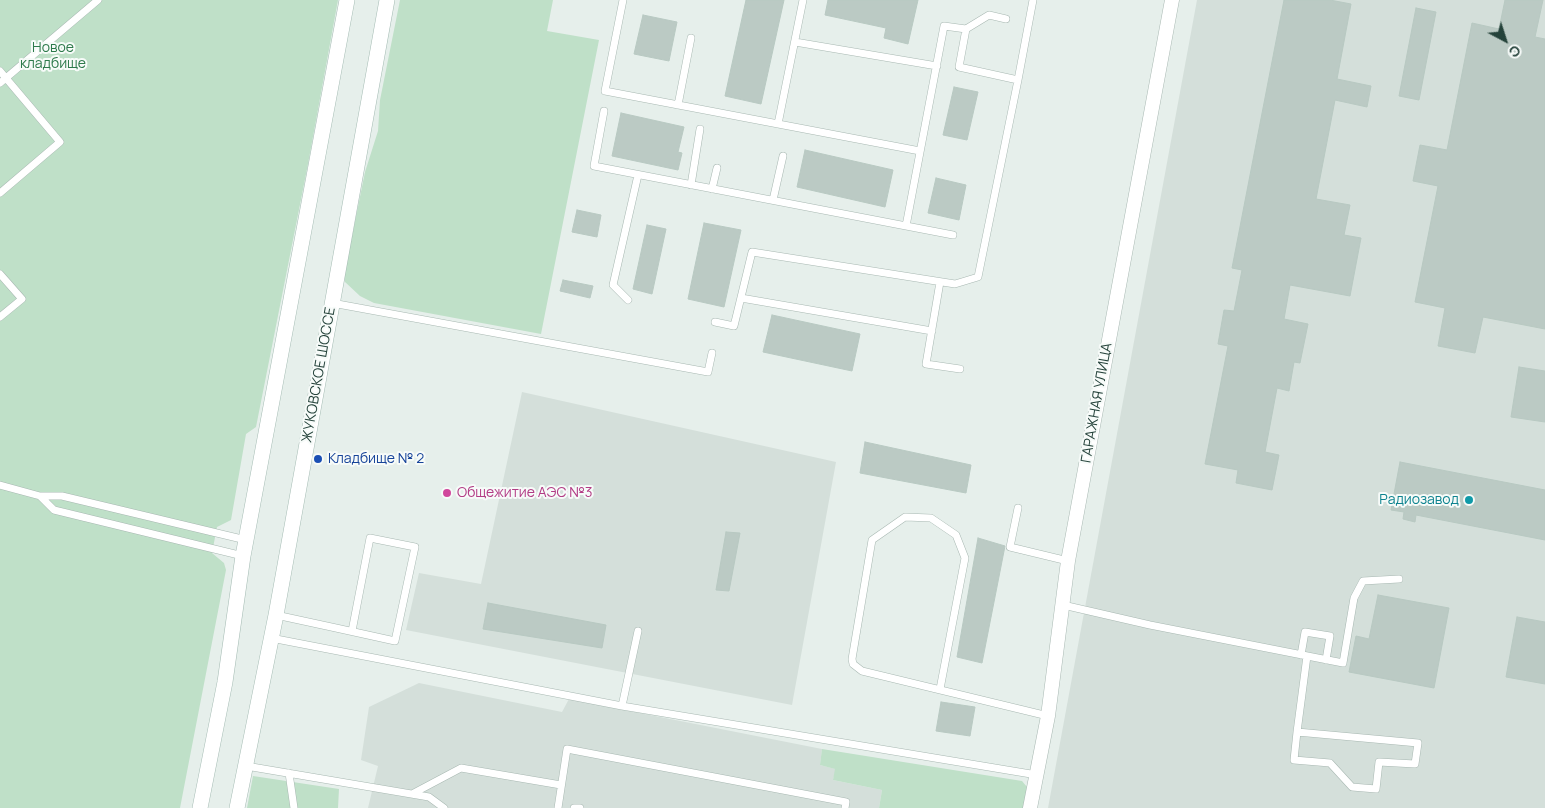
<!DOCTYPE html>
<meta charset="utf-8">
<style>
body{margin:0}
#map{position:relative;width:1545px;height:808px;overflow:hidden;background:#e6efeb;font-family:Manrope,sans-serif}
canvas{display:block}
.north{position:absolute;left:1480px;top:15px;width:50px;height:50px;-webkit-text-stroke:4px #f7fbf9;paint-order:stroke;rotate:140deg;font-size:14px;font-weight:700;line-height:20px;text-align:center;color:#24423a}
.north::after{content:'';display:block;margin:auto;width:18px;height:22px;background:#24423a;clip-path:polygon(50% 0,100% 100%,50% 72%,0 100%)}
</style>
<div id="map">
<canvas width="1545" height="808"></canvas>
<div class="north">С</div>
</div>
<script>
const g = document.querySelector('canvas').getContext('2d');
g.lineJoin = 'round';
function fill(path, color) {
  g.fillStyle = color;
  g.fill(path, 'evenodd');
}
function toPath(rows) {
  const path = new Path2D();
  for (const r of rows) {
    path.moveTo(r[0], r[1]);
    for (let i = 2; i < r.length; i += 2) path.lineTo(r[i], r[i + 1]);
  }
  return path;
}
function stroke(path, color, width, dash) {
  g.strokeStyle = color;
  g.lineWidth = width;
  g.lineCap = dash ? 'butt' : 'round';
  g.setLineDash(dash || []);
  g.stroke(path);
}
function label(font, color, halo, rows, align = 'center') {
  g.font = font + ' Manrope,sans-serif';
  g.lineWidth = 4;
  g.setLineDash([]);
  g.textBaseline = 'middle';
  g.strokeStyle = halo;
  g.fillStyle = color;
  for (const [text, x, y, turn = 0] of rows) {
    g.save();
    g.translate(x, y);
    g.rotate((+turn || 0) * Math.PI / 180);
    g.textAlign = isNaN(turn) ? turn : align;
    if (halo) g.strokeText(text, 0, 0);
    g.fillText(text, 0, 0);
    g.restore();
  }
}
const built = toPath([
 [1197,0,1545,0,1545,808,1048,808],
 [522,392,836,462,792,705,406,630,419,573,481,584],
 [419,683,562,712,569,699,822,749,820,765,836,769,833,780,882,790,879,808,368,808,378,766,361,760,369,707]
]);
const green = toPath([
 [0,0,338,0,308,164,256,427,246,434,231,520,217,527,212,553,224,563,226,570,180,808,0,808],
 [400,0,553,0,547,31,599,40,541,334,374,303,360,296,345,282,344,276,365,172,378,131,380,100],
 [822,749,1022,781,1027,787,1023,808,879,808,882,790,833,780,835,769,820,765],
 [253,776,339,789,338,808,247,808]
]);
const building = toPath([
 [746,0,784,0,761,104,725,96,746,0],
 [828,0,918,0,908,44,884,38,886,28,825,15,828,0],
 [1284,0,1330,0,1351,4,1337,79,1371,86,1367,107,1335,100,1316,199,1350,205,1344,235,1361,238,1350,296,1290,285,1284,319,1308,324,1300,363,1294,362,1289,391,1277,388,1265,452,1279,455,1272,490,1236,483,1238,470,1205,464,1228,346,1218,344,1224,310,1234,311,1242,270,1232,268,1284,0],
 [1505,0,1543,0,1535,37,1545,39,1545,329,1483,317,1475,353,1438,346,1445,308,1415,302,1438,186,1413,181,1420,145,1447,150,1472,23,1499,29,1505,0],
 [1416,8,1436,12,1419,100,1399,96,1416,8],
 [643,15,677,22,669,61,634,54,643,15],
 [954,87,978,92,967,140,943,135,954,87],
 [621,113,684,127,678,152,682,153,678,170,612,156,621,113],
 [805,150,893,170,885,207,797,187,805,150],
 [936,178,966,185,959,220,928,213,936,178],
 [577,210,601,215,597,237,572,232,577,210],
 [704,223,741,230,724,307,688,299,704,223],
 [647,225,666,229,652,294,633,289,647,225],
 [563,280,593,286,590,298,560,291,563,280],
 [772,315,860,334,852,371,763,352,772,315],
 [1519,367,1545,371,1545,422,1511,417,1519,367],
 [865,442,971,465,966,493,860,473,865,442],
 [1400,462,1545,490,1545,540,1416,515,1415,522,1403,519,1404,512,1391,510,1400,462],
 [726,532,740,533,729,591,716,590,726,532],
 [978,538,1005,546,982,663,957,657,978,538],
 [1378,595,1449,608,1434,688,1349,672,1356,636,1369,639,1378,595],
 [488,603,606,625,602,648,483,629,488,603],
 [1517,617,1545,622,1545,684,1506,677,1517,617],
 [941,702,975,707,970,736,936,731,941,702]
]);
const service = toPath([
 [623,0,605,91,920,151],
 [795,42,937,66],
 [0,71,60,142,0,193],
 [1018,80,1033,0],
 [0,83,98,0],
 [678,105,691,38],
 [604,111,594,166,953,235],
 [778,124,803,0],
 [691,185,700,129],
 [712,189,717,168],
 [773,200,783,156],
 [906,226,944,26,966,29],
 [0,274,22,299,0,317],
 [940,282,926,364,960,369],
 [741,298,932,331],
 [628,300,613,285,638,175],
 [332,303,708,372,712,353],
 [715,322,734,326,752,252,955,284,978,277,1018,80,959,67,966,29,989,15,1006,19],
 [0,485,40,496,54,510,243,556],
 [40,496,62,496,246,540],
 [1018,508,1010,547,1068,561],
 [1063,605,1150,625,1343,663,1354,598,1363,581,1399,579],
 [276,615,336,628,395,641,415,547,370,538,352,631],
 [271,638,622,706,1037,775],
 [1301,655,1305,632,1330,636,1326,660],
 [940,689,965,558,956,535,931,518,905,517,872,540,852,659,853,664,862,671,1048,716],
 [622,706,638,631],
 [1297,732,1418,743,1415,764,1379,762,1376,789,1352,787,1330,763,1294,760,1297,732,1307,656],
 [246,766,429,797,444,808],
 [289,773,294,808],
 [412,794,461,768,561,785],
 [558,808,567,749,846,802,845,808],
 [574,808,580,808]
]);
const minor = toPath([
 [1030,808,1048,716,1068,561,1172,0]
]);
const secondary = toPath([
 [200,808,225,682,243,556,347,0],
 [237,808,276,615,387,0]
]);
const markers = [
 [318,459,5,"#1a4fb4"],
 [447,493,5,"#d1479c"],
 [1469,500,5,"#0f9aa8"]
];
const parkNames = [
 ["Новое",53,48],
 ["кладбище",53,64]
];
const streetNames = [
 ["ЖУКОВСКОЕ ШОССЕ",319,375,-80],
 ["ГАРАЖНАЯ УЛИЦА",1097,403,-80]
];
const transitNames = [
 ["Кладбище № 2",328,459]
];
const hotelNames = [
 ["Общежитие АЭС №3",457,493]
];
const cultureNames = [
 ["Радиозавод",1459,500]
];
fill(built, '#d4dfda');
fill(green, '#bfe0c8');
fill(building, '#bbcac4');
stroke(building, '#b8c9c2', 1);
stroke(service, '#a8b8b2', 8);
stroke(minor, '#a8b8b2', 15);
stroke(secondary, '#a4bbb3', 16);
stroke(service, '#fff', 7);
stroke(minor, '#fff', 14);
stroke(secondary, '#fff', 15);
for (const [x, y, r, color] of markers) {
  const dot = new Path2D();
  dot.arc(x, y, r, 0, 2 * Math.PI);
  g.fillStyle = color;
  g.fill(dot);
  stroke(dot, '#f7fbf9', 2);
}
label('14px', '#2d7a4b', '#f7fbf9', parkNames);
label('14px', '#24423a', '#f7fbf9', streetNames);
label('14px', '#164399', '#f7fbf9', transitNames, 'left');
label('14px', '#b23c85', '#f7fbf9', hotelNames, 'left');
label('14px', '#0d838f', '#f7fbf9', cultureNames, 'right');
</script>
